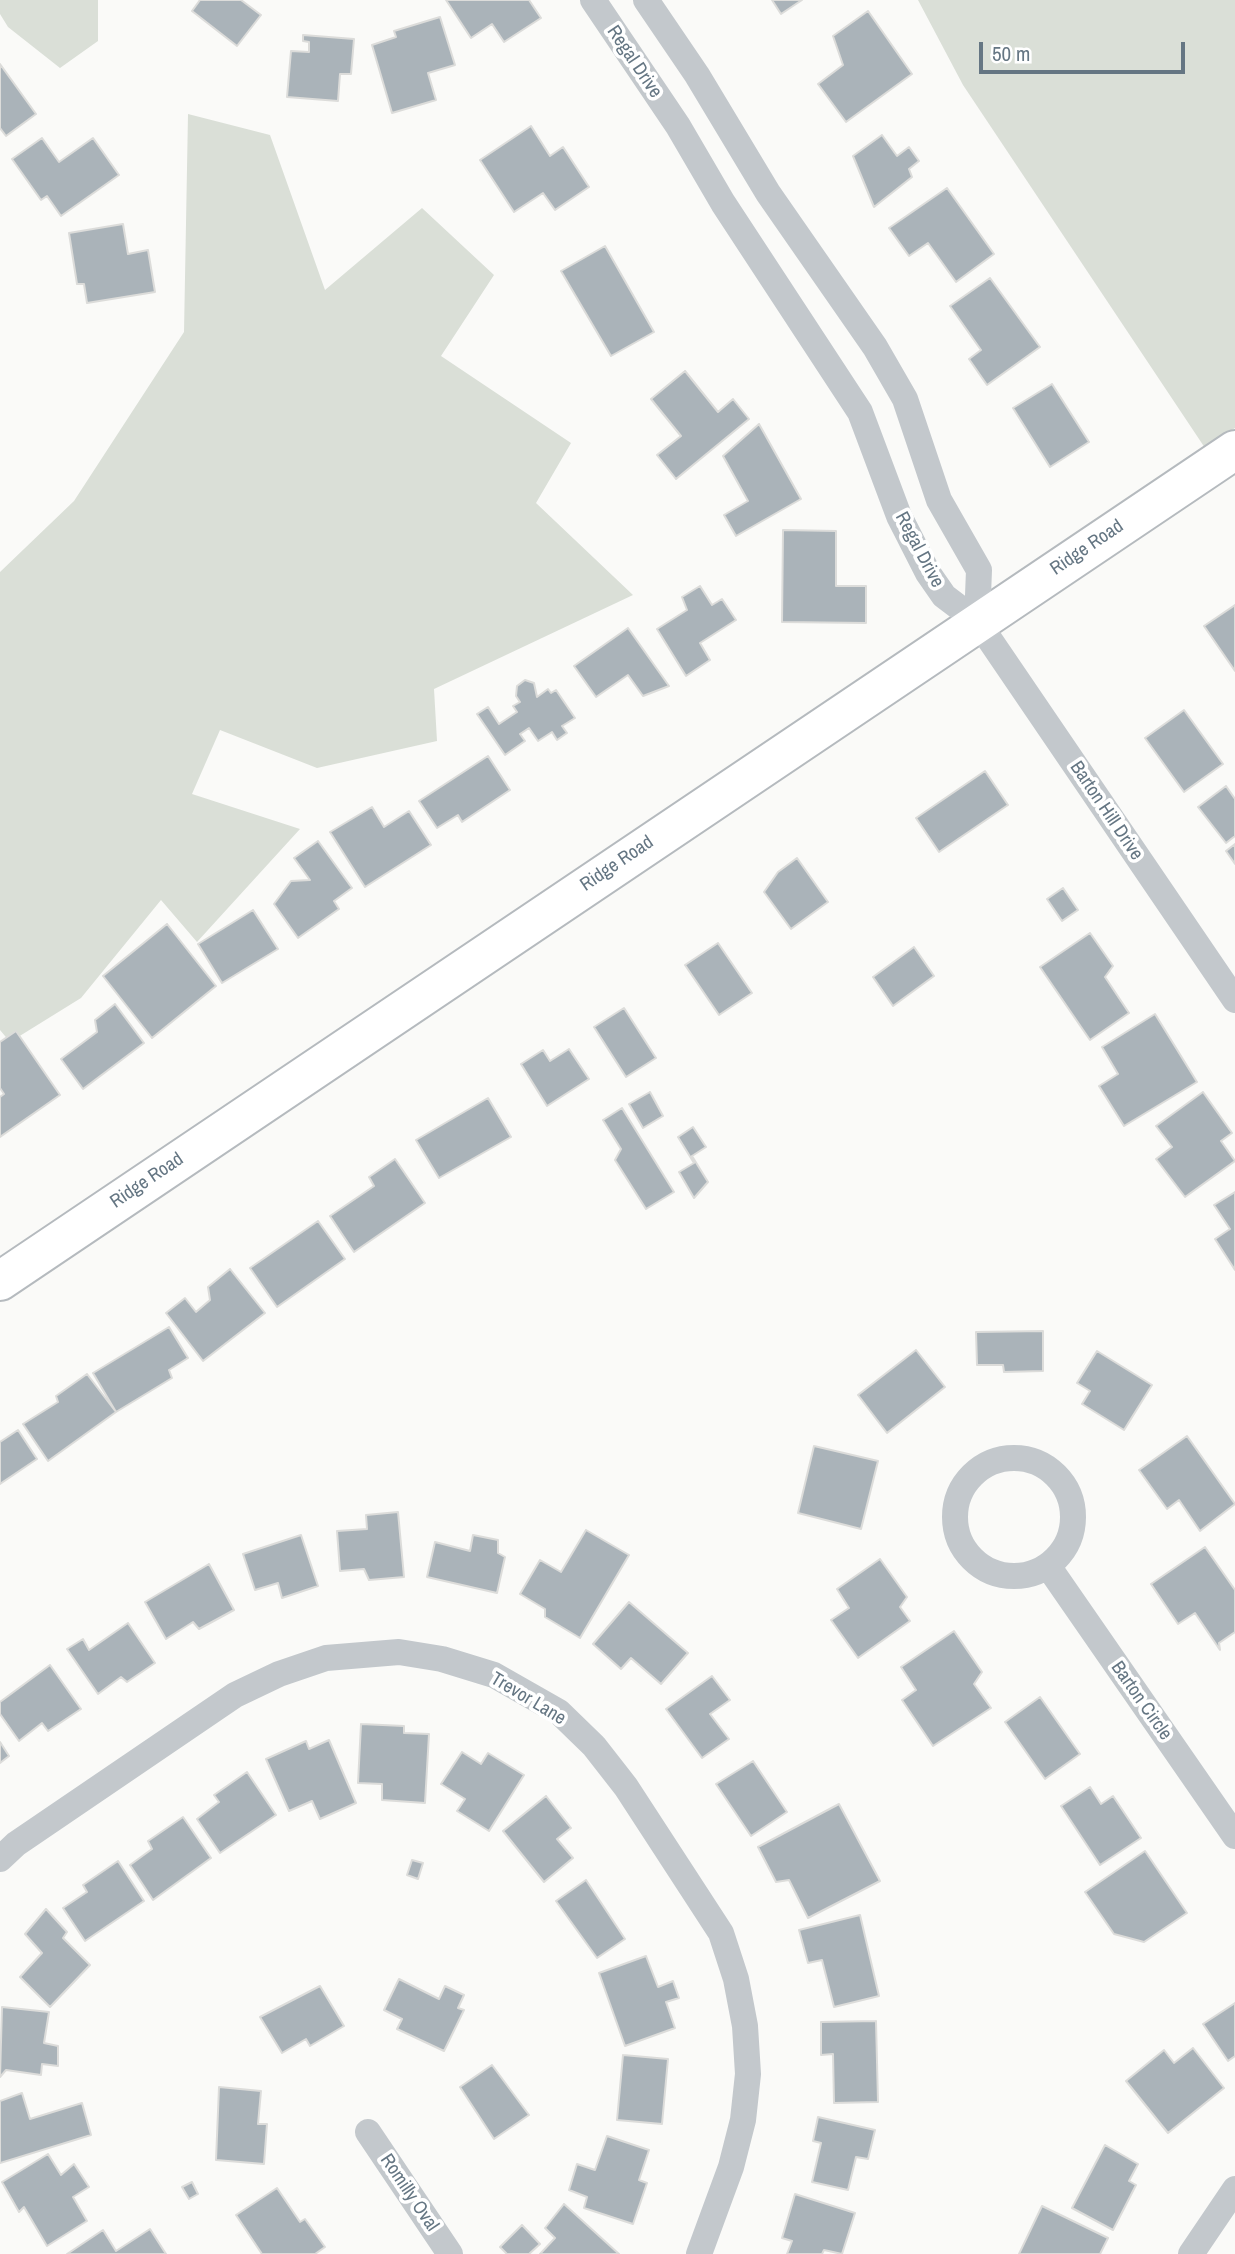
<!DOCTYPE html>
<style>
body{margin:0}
#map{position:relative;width:1235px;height:2254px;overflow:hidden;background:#fafaf8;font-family:"Archivo Narrow",sans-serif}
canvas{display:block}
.scale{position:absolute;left:979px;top:42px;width:206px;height:32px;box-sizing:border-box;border:4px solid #657683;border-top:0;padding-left:9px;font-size:21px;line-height:24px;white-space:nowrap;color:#657683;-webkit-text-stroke:5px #fff;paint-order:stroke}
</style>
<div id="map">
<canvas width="1235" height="2254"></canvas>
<div class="scale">50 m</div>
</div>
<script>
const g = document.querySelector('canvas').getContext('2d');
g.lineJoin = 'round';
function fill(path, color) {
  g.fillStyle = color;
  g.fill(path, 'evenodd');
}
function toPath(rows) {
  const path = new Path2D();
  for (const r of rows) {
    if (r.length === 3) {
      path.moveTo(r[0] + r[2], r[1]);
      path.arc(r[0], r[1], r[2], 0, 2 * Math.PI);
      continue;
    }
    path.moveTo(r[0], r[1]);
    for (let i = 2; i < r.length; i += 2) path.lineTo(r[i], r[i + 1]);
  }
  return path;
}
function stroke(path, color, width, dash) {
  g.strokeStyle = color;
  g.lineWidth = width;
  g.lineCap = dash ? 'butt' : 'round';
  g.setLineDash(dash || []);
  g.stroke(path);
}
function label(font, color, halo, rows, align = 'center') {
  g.font = font + ' "Archivo Narrow",sans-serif';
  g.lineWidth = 7;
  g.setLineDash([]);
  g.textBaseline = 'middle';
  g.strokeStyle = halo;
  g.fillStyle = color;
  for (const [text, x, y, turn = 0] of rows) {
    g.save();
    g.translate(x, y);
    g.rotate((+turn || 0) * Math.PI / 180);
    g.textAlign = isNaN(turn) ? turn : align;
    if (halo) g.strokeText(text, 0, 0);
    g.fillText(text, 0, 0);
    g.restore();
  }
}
const green = toPath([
 [0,0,98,0,98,41,60,68,8,27,0,14],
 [918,0,1235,0,1235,428,1205,448,963,85],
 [188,114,270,135,325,290,422,208,494,275,441,356,571,443,536,503,633,595,434,689,437,741,317,768,220,730,192,794,300,829,197,942,161,900,81,998,10,1042,0,1030,0,572,74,501,184,332]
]);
const building = toPath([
 [200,0,241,0,261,15,237,46,192,11,200,0],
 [446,0,529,0,541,18,504,42,492,24,471,38,446,0],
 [772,0,802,0,781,14,772,0],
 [868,11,912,74,846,122,818,84,843,65,833,36,868,11],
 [440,17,455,65,428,73,436,100,392,113,372,45,396,37,394,31,440,17],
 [303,35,354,39,351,74,340,74,338,101,287,97,291,51,309,52,309,42,303,41,303,35],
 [0,64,36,114,6,136,0,128,0,64],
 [531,126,550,156,563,147,589,187,555,210,543,193,514,212,480,160,531,126],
 [882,135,897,156,909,147,919,161,909,169,912,177,874,207,853,156,882,135],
 [42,138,59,162,93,138,119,175,61,216,47,196,41,200,12,159,42,138],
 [947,188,994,254,956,282,928,243,909,256,889,228,947,188],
 [123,224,128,254,148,250,155,292,87,303,84,284,77,284,69,233,123,224],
 [605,246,654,332,611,356,561,271,605,246],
 [990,278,1040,347,987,385,969,359,981,350,950,306,990,278],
 [685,371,718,412,733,399,749,419,676,479,657,455,681,436,651,399,685,371],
 [1052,384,1089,442,1050,467,1013,408,1052,384],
 [759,424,801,499,736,536,724,515,748,501,723,456,759,424],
 [783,530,836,531,836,586,866,586,866,623,782,622,783,530],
 [700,586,712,605,722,599,736,620,700,643,710,660,686,676,657,629,687,610,682,597,700,586],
 [1235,605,1235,671,1204,626,1235,605],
 [628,628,669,686,643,696,628,675,596,697,574,666,628,628],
 [525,680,534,683,537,697,548,689,551,693,556,690,575,718,562,726,567,733,557,740,552,732,538,741,529,728,520,734,525,741,505,755,477,714,488,707,499,724,517,712,513,706,520,702,516,696,517,686,525,680],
 [1184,710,1223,764,1184,792,1145,738,1184,710],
 [488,756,510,790,462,822,458,815,437,828,419,801,488,756],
 [985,771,1008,805,939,852,916,818,985,771],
 [1226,786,1235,799,1235,836,1226,843,1198,807,1226,786],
 [372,807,384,827,409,811,431,845,365,887,330,832,372,807],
 [318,841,352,888,334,901,339,909,298,938,274,904,291,881,310,880,294,858,318,841],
 [1235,844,1235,864,1226,851,1235,844],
 [797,858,828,902,791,929,764,892,778,872,797,858],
 [1063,888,1078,910,1062,921,1047,899,1063,888],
 [253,910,278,949,222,983,198,944,253,910],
 [167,924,216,986,152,1038,103,976,167,924],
 [1090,933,1113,966,1105,977,1129,1013,1090,1040,1040,967,1090,933],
 [718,943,752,993,719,1015,685,965,718,943],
 [914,947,934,976,893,1006,873,977,914,947],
 [115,1004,144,1043,83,1089,61,1059,97,1032,95,1020,115,1004],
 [624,1008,656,1058,626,1077,594,1027,624,1008],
 [1155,1014,1197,1082,1124,1126,1099,1086,1118,1074,1102,1047,1155,1014],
 [16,1031,60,1095,0,1137,0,1097,4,1094,0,1088,0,1042,16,1031],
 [569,1049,589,1079,547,1106,521,1064,543,1050,550,1061,569,1049],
 [650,1092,663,1116,643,1128,629,1104,650,1092],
 [1203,1092,1232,1133,1221,1141,1235,1161,1185,1197,1156,1159,1172,1147,1156,1126,1203,1092],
 [488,1098,511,1137,439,1178,416,1140,488,1098],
 [622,1108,674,1192,646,1209,615,1160,621,1149,603,1120,622,1108],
 [693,1127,706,1147,692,1156,708,1182,694,1198,679,1172,694,1163,678,1137,693,1127],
 [395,1159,425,1203,354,1252,330,1216,374,1186,369,1177,395,1159],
 [1235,1192,1235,1270,1215,1239,1230,1229,1214,1205,1235,1192],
 [318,1221,345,1259,277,1307,250,1268,318,1221],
 [230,1269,265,1313,203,1361,166,1313,185,1298,196,1312,210,1300,208,1287,230,1269],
 [169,1327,188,1358,169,1370,172,1378,116,1412,93,1373,169,1327],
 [1043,1331,1043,1371,1004,1372,1003,1365,977,1365,976,1332,1043,1331],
 [916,1350,945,1387,887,1433,858,1395,916,1350],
 [1097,1351,1152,1385,1124,1430,1082,1404,1090,1391,1077,1383,1097,1351],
 [87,1374,116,1412,48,1461,23,1424,58,1402,56,1396,87,1374],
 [18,1430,37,1459,0,1484,0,1442,18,1430],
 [1187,1436,1235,1504,1200,1531,1179,1500,1167,1509,1139,1470,1187,1436],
 [814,1446,878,1461,861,1529,798,1513,814,1446],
 [398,1512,404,1577,369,1580,364,1569,340,1571,337,1531,367,1529,366,1515,398,1512],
 [586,1530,629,1555,580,1638,545,1617,545,1609,520,1594,540,1560,561,1572,586,1530],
 [301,1535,318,1586,282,1598,278,1583,255,1590,243,1554,301,1535],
 [473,1535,498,1540,498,1553,505,1557,497,1593,427,1577,435,1542,470,1551,473,1535],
 [1205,1547,1235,1590,1235,1632,1219,1643,1220,1650,1195,1613,1178,1624,1151,1584,1205,1547],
 [880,1559,907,1597,900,1607,910,1621,858,1658,831,1620,849,1608,837,1589,880,1559],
 [209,1564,234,1610,199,1629,193,1622,166,1639,145,1602,209,1564],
 [629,1602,688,1653,661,1684,631,1658,621,1669,593,1644,629,1602],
 [128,1623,155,1663,127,1682,121,1677,98,1694,67,1649,83,1639,89,1650,128,1623],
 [954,1631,982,1672,974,1684,991,1708,933,1746,902,1700,916,1690,901,1667,954,1631],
 [50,1665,81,1709,48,1731,42,1723,19,1741,0,1714,0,1702,50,1665],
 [712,1676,730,1700,710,1714,729,1739,702,1758,666,1709,712,1676],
 [1040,1697,1080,1754,1045,1779,1005,1722,1040,1697],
 [361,1724,404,1726,404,1733,429,1734,425,1803,382,1800,382,1784,358,1783,361,1724],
 [329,1740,356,1803,320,1819,312,1801,289,1811,266,1759,306,1741,309,1749,329,1740],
 [0,1742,9,1756,0,1763,0,1742],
 [462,1752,481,1764,488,1753,524,1775,489,1831,457,1811,465,1799,441,1784,462,1752],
 [753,1761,787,1812,751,1836,716,1784,753,1761],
 [247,1772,276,1815,220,1853,197,1819,219,1802,214,1795,247,1772],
 [1090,1787,1101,1804,1113,1796,1141,1838,1100,1865,1061,1806,1090,1787],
 [546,1796,571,1828,557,1839,573,1858,544,1882,503,1831,546,1796],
 [839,1804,880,1881,808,1918,789,1880,776,1882,758,1847,839,1804],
 [183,1817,211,1858,153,1900,130,1865,152,1849,148,1841,183,1817],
 [1145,1851,1187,1913,1144,1942,1114,1934,1085,1892,1145,1851],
 [412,1860,423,1863,418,1879,407,1875,412,1860],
 [118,1861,144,1901,85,1941,63,1908,87,1892,83,1885,118,1861],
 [586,1880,625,1939,597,1958,556,1901,586,1880],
 [46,1909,67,1932,63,1938,90,1965,50,2007,20,1977,42,1953,25,1934,46,1909],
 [860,1915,879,1996,834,2007,822,1960,808,1963,799,1930,860,1915],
 [646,1956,658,1987,673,1981,679,1998,666,2002,675,2028,625,2046,599,1973,646,1956],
 [399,1979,439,1999,445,1986,464,1995,458,2008,464,2010,444,2051,397,2029,402,2019,384,2010,399,1979],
 [320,1986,344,2026,310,2046,306,2039,282,2053,260,2017,320,1986],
 [1235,2003,1235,2056,1228,2061,1203,2024,1235,2003],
 [2,2007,49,2012,44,2043,58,2046,58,2066,42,2064,41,2075,6,2070,0,2077,2,2007],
 [876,2021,878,2102,834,2103,833,2054,821,2055,821,2022,876,2021],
 [1193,2048,1224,2088,1168,2133,1126,2081,1164,2050,1174,2063,1193,2048],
 [623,2055,668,2059,662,2124,617,2120,623,2055],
 [492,2065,529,2115,494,2139,460,2087,492,2065],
 [219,2087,261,2091,258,2124,267,2124,264,2164,216,2160,219,2087],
 [22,2093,30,2119,82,2103,91,2135,0,2163,0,2101,22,2093],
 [818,2117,875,2130,868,2159,856,2157,848,2190,812,2182,821,2143,813,2141,818,2117],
 [607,2136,649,2150,639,2180,647,2183,633,2224,584,2208,587,2197,569,2190,577,2164,595,2170,607,2136],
 [1105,2145,1138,2164,1129,2181,1136,2185,1113,2230,1072,2208,1105,2145],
 [48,2154,61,2175,74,2164,89,2187,73,2197,87,2221,47,2246,24,2207,19,2212,2,2182,48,2154],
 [192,2182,198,2194,189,2199,182,2187,192,2182],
 [277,2188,300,2222,305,2219,325,2247,315,2254,262,2254,236,2215,277,2188],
 [795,2194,855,2213,842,2254,824,2250,822,2254,787,2254,792,2241,782,2238,795,2194],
 [564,2204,619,2254,540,2254,555,2238,545,2228,564,2204],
 [1042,2206,1108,2238,1100,2254,1019,2254,1042,2206],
 [522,2225,540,2244,529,2254,507,2254,500,2247,522,2225],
 [150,2229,166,2254,67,2254,103,2230,116,2251,150,2229]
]);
const street = toPath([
 [593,0,678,126,723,203,860,412,899,516,928,573,944,596,977,621,1235,1000],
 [646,0,697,75,768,193,875,347,905,399,939,500,979,570,977,621],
 [1014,1517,59],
 [1048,1566,1235,1836],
 [0,1859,16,1844,235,1695,279,1674,326,1658,399,1652,442,1659,494,1675,559,1712,594,1746,626,1787,721,1933,736,1979,745,2026,748,2074,743,2120,731,2167,699,2254],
 [368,2132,450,2254],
 [1191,2254,1235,2189]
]);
const primary = toPath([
 [0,1281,1235,450]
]);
const streetNames = [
 ["Regal Drive",634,62,56],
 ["Ridge Road",1087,548,-34],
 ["Regal Drive",919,550,62],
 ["Barton Hill Drive",1106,811,56],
 ["Ridge Road",617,864,-34],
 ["Ridge Road",147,1181,-34],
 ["Trevor Lane",528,1699,31],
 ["Barton Circle",1141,1701,55],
 ["Romilly Oval",409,2193,56]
];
fill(green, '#dadfd7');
fill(building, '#aab3b9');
stroke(building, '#dcdcda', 2);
stroke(primary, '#b5babe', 42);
stroke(street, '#c3c8cc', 26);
stroke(primary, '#fff', 38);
label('19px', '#657683', '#fff', streetNames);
</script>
